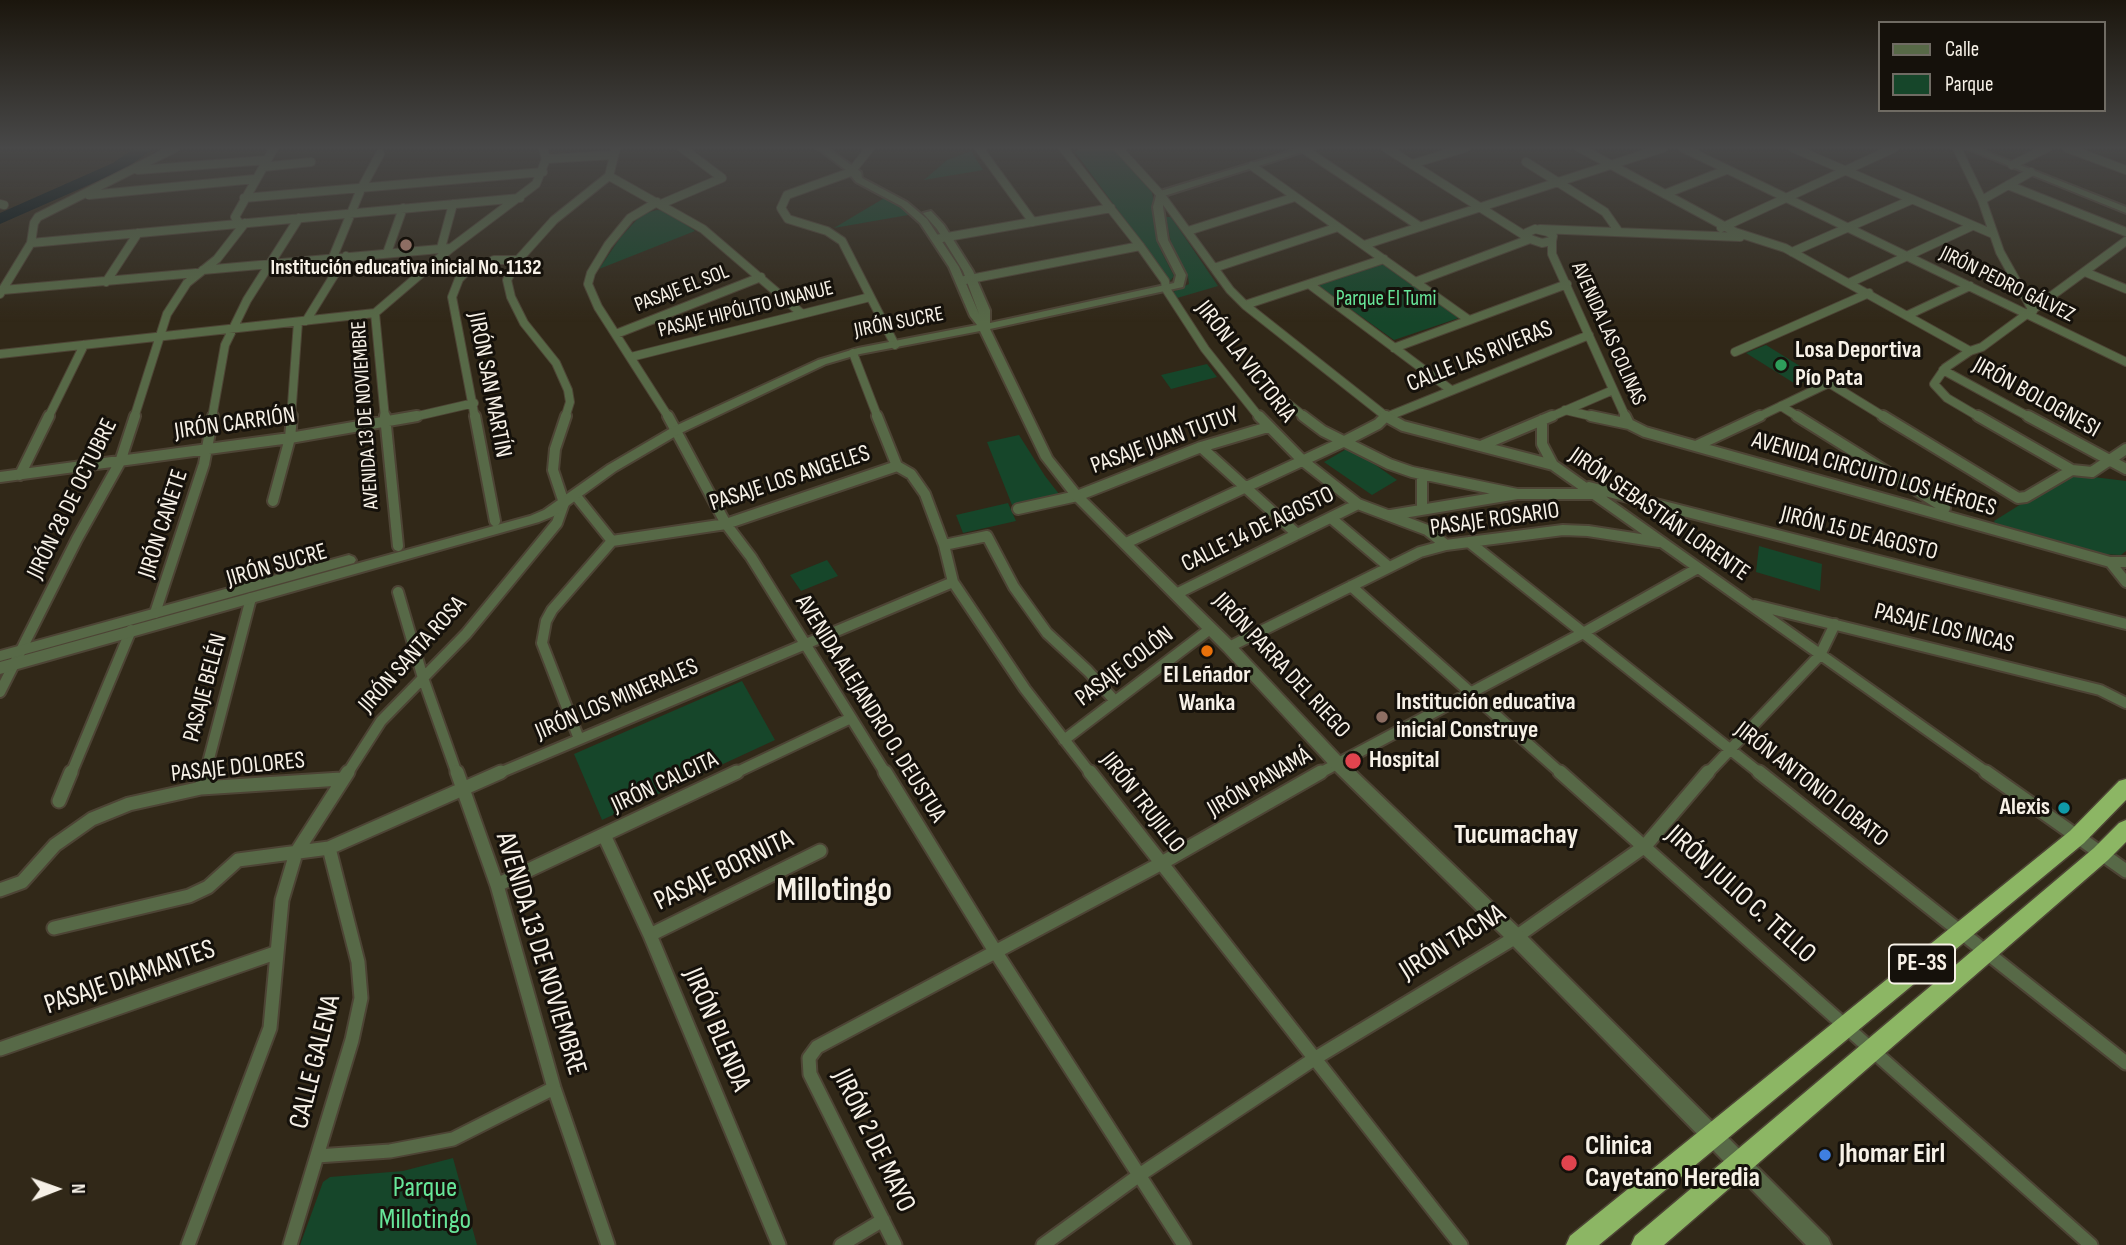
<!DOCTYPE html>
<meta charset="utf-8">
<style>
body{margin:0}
#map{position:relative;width:2126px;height:1245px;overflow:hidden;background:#312818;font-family:"Sofia Sans Condensed",sans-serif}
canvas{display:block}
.legend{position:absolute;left:1878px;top:21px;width:228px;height:91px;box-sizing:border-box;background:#15110b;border:2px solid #6f6b63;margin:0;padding:9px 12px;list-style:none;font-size:21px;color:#f7f1e7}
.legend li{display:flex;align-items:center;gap:14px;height:35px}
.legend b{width:35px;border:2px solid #6f6b63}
.north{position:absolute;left:21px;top:1154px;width:70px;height:70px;-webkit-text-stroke:5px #15110b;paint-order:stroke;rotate:89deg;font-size:19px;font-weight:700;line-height:28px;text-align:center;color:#f7f1e7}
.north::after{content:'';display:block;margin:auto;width:24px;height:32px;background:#f7f1e7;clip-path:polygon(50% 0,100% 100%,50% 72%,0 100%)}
</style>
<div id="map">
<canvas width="2126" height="1245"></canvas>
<ul class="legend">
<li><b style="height:9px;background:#576947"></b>Calle</li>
<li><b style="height:19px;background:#16462a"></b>Parque</li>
</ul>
<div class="north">N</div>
</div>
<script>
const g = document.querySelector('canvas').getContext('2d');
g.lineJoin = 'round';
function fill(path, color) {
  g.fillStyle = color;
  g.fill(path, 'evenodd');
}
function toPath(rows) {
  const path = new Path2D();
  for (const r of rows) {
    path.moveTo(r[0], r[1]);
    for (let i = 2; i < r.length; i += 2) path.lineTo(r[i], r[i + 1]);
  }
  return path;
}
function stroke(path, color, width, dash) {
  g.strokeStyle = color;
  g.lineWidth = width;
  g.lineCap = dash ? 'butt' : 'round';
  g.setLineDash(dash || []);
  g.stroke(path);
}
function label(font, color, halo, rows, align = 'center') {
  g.font = font + ' "Sofia Sans Condensed",sans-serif';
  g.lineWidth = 6;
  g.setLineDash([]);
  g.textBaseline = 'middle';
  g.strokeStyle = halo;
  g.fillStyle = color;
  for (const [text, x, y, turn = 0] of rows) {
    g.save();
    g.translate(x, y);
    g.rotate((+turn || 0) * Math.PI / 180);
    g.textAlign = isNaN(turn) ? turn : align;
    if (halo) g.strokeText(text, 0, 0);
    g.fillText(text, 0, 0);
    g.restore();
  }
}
const green = toPath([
 [1081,148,1113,148,1152,192,1161,251,1174,276,1170,281,1075,152],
 [971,151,983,170,924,180,947,160],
 [886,197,914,214,834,228],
 [657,210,667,211,695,231,599,269,620,238,642,214],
 [1166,217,1171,217,1218,286,1177,298,1173,292,1189,284,1188,276,1178,262,1172,248],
 [1384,263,1459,318,1394,340,1317,285],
 [1766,345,1816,376,1797,385,1746,353],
 [1207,364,1217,377,1171,389,1161,375],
 [1019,435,1045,476,1059,494,1012,505,987,442],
 [1350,447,1397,480,1372,495,1324,462],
 [2069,474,2126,481,2126,551,2121,555,2101,554,1995,523,1994,521],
 [1008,503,1016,521,963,533,956,515],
 [1759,546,1822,564,1820,591,1756,572],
 [827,560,838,576,801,591,790,575],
 [742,681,775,740,602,820,574,754],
 [453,1158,477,1245,300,1245,323,1182,330,1177,403,1171]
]);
const river = toPath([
 [135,148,154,148,125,169,0,224,0,213,113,163,135,148]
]);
const minorFar2 = toPath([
 [870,148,851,172,787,195,781,208,788,219,827,231,842,241,895,345],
 [979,148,1033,222],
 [1063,148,1140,246,1165,281,1166,289,1205,349,1260,418],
 [1118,148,1160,194,1230,290,1245,305,1388,418],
 [1386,148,1527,237],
 [1580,148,1735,232,1785,248,1970,351],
 [1683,148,2126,362],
 [1793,148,1993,234],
 [1957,148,1982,200,2000,252,2033,311],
 [2067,148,2126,170],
 [1305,150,1419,226],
 [546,159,613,155],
 [1526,162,1605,212,1619,232],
 [1412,164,1465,148],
 [2012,165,2047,148],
 [1252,166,1469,320],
 [263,167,311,162],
 [138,170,267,160],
 [609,176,703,229,801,313],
 [2008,185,2126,232],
 [1665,194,1726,170],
 [89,195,255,179],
 [244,198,543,172],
 [1982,200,2031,172],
 [657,202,630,218,608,245,591,273,588,284,598,307,669,418],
 [0,204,4,205],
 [661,204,722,178,682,148],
 [239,223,235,217,274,148],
 [1721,228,1894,148],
 [1535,229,1548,232,1553,236,1552,241,1542,243,1530,239,1526,233,1535,229],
 [1540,229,1740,237],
 [1188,231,1295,197],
 [936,239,1111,208],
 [1552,241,1552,254,1626,418],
 [31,243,520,198],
 [1364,245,1663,148],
 [441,248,453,204],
 [1792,252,1911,200],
 [387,253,403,208],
 [333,257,361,189,380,154],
 [432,265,466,272],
 [1214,268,1338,227],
 [203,270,451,248],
 [2085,272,2126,289],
 [960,281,1140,246],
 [106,282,138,233],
 [1415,282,1530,239],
 [1849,283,1972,226],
 [1309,284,1451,390],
 [3,290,196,273],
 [0,294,31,243,34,223,38,217,175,148],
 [1245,305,1384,259],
 [375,313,451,248,536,184,546,159,543,148],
 [375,313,385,418],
 [1908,315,1970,286],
 [306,321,346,256],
 [616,334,761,277],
 [1394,348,1567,284],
 [1735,352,1869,293],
 [853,353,878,418],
 [0,354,375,313],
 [631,357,870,297],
 [1253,365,1282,399,1306,418],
 [1943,370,2031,418],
 [1781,406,1800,418],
 [1565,410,1599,418],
 [48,418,84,345],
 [134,418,167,314,187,283,217,259,245,223],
 [212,418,225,345,247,300,299,218],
 [291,418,298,322],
 [409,418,474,403],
 [475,418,452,297,459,279,466,272,494,260,518,260],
 [565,418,570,402,568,390,556,363,524,323,511,297,507,280,518,260,554,220,609,176,616,148],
 [1384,418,1589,335],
 [1548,418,1613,390],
 [1756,418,1829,383,1886,418],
 [1981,418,1947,398,1934,384,1945,368,1970,351,1982,347,2126,241]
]);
const minorFar1 = toPath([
 [385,416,398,546],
 [475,416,495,521],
 [668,416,726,524,751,557,886,774],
 [877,416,897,466,911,474,925,494,944,545,953,582,1025,689,1091,774],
 [1259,416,1303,461,1358,504,1427,530,1446,545],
 [1303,416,1323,431,1389,464,1412,472,1517,494],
 [1385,416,1403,426,1553,465,1989,774],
 [1591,416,1629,424,1645,432,2110,562,2126,562],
 [1625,416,1629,424],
 [1797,416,1945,508],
 [1883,416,2018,498,2026,497,2072,470],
 [1978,416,2072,470,2092,472,2126,449],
 [2028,416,2126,469],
 [1542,420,1542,444,1553,465],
 [1483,445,1552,416],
 [1696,446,1760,416],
 [1201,447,1297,534],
 [1422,474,1422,509],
 [20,475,49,416],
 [0,477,290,438,417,416],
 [1589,487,2126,624],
 [576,496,612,541,552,610,546,621,542,643,579,739],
 [273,501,290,438,292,416],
 [1018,509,1077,496,1201,447,1268,427],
 [1391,515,1517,494,1594,494],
 [1331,518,1389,567],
 [612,541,726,524,897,466],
 [1469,542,1761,774],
 [1126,543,1345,441,1378,424,1386,416],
 [944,545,987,536,1014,587,1047,633,1088,671,1115,701],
 [2110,562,2126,582],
 [1351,586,1562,774],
 [398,592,423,678,457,774],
 [1176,594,1358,504],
 [1755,605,2100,690,2126,703],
 [155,613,204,464,213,416],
 [1229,647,1420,552,1446,545,1563,530,1588,531,1659,542],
 [0,692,77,539,120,462,135,416],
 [1064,740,1210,629],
 [71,774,131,630],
 [205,774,251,598],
 [347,774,381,721,466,634,557,523,564,503,553,470,555,449,566,416],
 [497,774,953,582],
 [733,774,851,718],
 [1318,774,1583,633,1698,568],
 [1707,774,1820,655,1835,624]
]);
const minor = toPath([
 [457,772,497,885,554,1088,608,1245],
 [885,772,995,951,1184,1245],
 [1090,772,1461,1245],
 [1560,772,2091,1245],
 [1759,772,2126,1063],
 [1986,772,2126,871],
 [201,788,205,772],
 [59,801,71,772],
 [604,835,650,935,779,1245],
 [497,885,737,772],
 [0,890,22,882,55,845,92,819,129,804,201,788,341,779],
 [54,928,189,896,208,887,238,860,329,848,501,772],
 [650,935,820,851],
 [0,1049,275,953],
 [317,1156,390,1151,453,1139,554,1088],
 [188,1245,270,1028,282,900,296,853,348,772],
 [290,1245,352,1040,361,998,358,962,329,848],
 [841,1245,883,1220],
 [895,1245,810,1074,809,1058,817,1047,1160,864,1321,772],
 [1043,1245,1138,1176,1314,1059,1516,937,1645,846,1708,772]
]);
const tertiary = toPath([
 [817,148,827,148,861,172,862,178,907,202,927,219,959,267,979,314,963,271,937,229,923,213,931,211,944,225,973,271,990,310,990,323,1174,283,1176,275,1158,240,1153,207,1157,192,1301,148,1315,148,1164,196,1163,207,1168,240,1186,275,1183,287,990,329,1052,457,1081,493,1234,643,1342,758,1522,931,1828,1238,1831,1245,1806,1245,1510,943,1332,768,1224,651,1073,499,1041,458,980,331,860,354,826,364,681,433,616,471,554,516,539,522,0,674,0,662,530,516,544,510,608,465,673,427,818,360,858,348,977,325,970,316,949,267,920,223,901,206,856,182,847,171,817,148],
 [1965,148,1977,148,2126,207,2126,213,1965,148],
 [349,555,354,557,356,560,354,563,0,661,0,651,349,555]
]);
const trunk = toPath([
 [2126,779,2126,800,2084,843,1599,1245,1566,1245,1570,1236,2070,831,2119,781,2126,779],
 [2126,820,2126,842,2108,860,1664,1245,1631,1245,1635,1236,2094,848,2119,823,2126,820]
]);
const markers = [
 [406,245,7,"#8d6e63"],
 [1781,365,7,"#2e9e5b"],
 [1207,651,7,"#e8710a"],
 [1382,717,7,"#8d6e63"],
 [1353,761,9,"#e0444e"],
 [2064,808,7,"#0f9aa8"],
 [1825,1155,7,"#3f7fe0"],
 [1569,1163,9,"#e0444e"]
];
const farPoinames = [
 ["Institución educativa inicial No. 1132",406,269]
];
const farStreetnames = [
 ["JIRÓN PEDRO GÁLVEZ",2007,285,26],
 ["PASAJE EL SOL",682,289,-21],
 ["PASAJE HIPÓLITO UNANUE",746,310,-14],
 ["JIRÓN SUCRE",899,323,-11],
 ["AVENIDA LAS COLINAS",1608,334,66],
 ["AVENIDA 13 DE NOVIEMBRE",366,415,-94]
];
const farParknames = [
 ["Parque El Tumi",1386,300]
];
const shields = [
 [1922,964,66]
];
const shieldNames = [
 ["PE-3S",1922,964]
];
const poiNames = [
 ["Losa Deportiva",1795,351],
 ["Pío Pata",1795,379],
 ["El Leñador",1207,676,"center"],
 ["Wanka",1207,704,"center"],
 ["Institución educativa",1396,703],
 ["inicial Construye",1396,731],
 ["Hospital",1369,761],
 ["Alexis",2050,808,"right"]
];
const streetNames = [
 ["CALLE LAS RIVERAS",1480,357,-22],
 ["JIRÓN LA VICTORIA",1245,362,52],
 ["JIRÓN SAN MARTÍN",489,385,79],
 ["JIRÓN BOLOGNESI",2036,398,29],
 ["JIRÓN CARRIÓN",235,424,-8],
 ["PASAJE JUAN TUTUY",1165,441,-20],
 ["AVENIDA CIRCUITO LOS HÉROES",1874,475,16],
 ["PASAJE LOS ANGELES",790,479,-18],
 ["JIRÓN 28 DE OCTUBRE",73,499,-64],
 ["JIRÓN SEBASTIÁN LORENTE",1659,515,35],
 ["PASAJE ROSARIO",1495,520,-8],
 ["JIRÓN CAÑETE",164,524,-72],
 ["CALLE 14 DE AGOSTO",1258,530,-26],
 ["JIRÓN 15 DE AGOSTO",1859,534,14],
 ["JIRÓN SUCRE",277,566,-16],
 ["PASAJE LOS INCAS",1944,629,14],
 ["JIRÓN SANTA ROSA",413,655,-48],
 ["JIRÓN PARRA DEL RIEGO",1281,666,47],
 ["PASAJE COLÓN",1125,667,-37],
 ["PASAJE BELÉN",206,688,-75],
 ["JIRÓN LOS MINERALES",617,700,-23],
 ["AVENIDA ALEJANDRO O. DEUSTUA",870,709,58],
 ["PASAJE DOLORES",238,768,-6],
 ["JIRÓN CALCITA",665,783,-25],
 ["JIRÓN PANAMÁ",1260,783,-30],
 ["JIRÓN ANTONIO LOBATO",1811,785,38],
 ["JIRÓN TRUJILLO",1142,803,52]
];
const quarterNames = [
 ["Tucumachay",1516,836]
];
const nearStreetnames = [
 ["PASAJE BORNITA",724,871,-26],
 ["JIRÓN JULIO C. TELLO",1740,895,42],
 ["JIRÓN TACNA",1453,943,-32],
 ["AVENIDA 13 DE NOVIEMBRE",540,954,73],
 ["PASAJE DIAMANTES",130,978,-19],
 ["JIRÓN BLENDA",716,1030,67],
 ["CALLE GALENA",316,1062,-76],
 ["JIRÓN 2 DE MAYO",873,1141,64]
];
const nearPoinames = [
 ["Clinica",1585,1147],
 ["Cayetano Heredia",1585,1179],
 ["Jhomar Eirl",1839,1155]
];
const nearParknames = [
 ["Parque",425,1189],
 ["Millotingo",425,1221]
];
const nearQuarternames = [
 ["Millotingo",834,892]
];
fill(green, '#16462a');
fill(river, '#011114');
stroke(minorFar2, '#4d4435', 10);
stroke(minorFar1, '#4d4435', 14);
stroke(minor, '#4d4435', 17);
stroke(tertiary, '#4d4435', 4);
stroke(trunk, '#4d4435', 3);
stroke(minorFar2, '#576947', 8);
stroke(minorFar1, '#576947', 10);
stroke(minor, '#576947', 13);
fill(tertiary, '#576947');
fill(trunk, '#8cb664');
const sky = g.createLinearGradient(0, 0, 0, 322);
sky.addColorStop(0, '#1b160d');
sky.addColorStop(0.46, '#484848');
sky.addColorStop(1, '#48484800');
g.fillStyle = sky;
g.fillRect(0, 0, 2126, 322);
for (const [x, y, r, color] of markers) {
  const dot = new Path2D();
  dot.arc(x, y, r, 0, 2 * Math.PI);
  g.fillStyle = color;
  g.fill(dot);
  stroke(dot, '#15110b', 2.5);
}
label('bold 21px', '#f7f1e7', '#15110b', farPoinames);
label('21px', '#f7f1e7', '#15110b', farStreetnames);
label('21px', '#67e699', '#15110b', farParknames);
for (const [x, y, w] of shields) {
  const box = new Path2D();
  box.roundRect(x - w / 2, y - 19.5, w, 39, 5);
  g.fillStyle = '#15110b';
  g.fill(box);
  stroke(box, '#f7f1e7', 2);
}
label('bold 23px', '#f7f1e7', null, shieldNames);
label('bold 24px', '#f7f1e7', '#15110b', poiNames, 'left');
label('24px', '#f7f1e7', '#15110b', streetNames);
label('bold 28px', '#f7f1e7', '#15110b', quarterNames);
label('28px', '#f7f1e7', '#15110b', nearStreetnames);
label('bold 28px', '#f7f1e7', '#15110b', nearPoinames, 'left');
label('28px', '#67e699', '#15110b', nearParknames);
label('bold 33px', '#f7f1e7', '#15110b', nearQuarternames);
</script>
